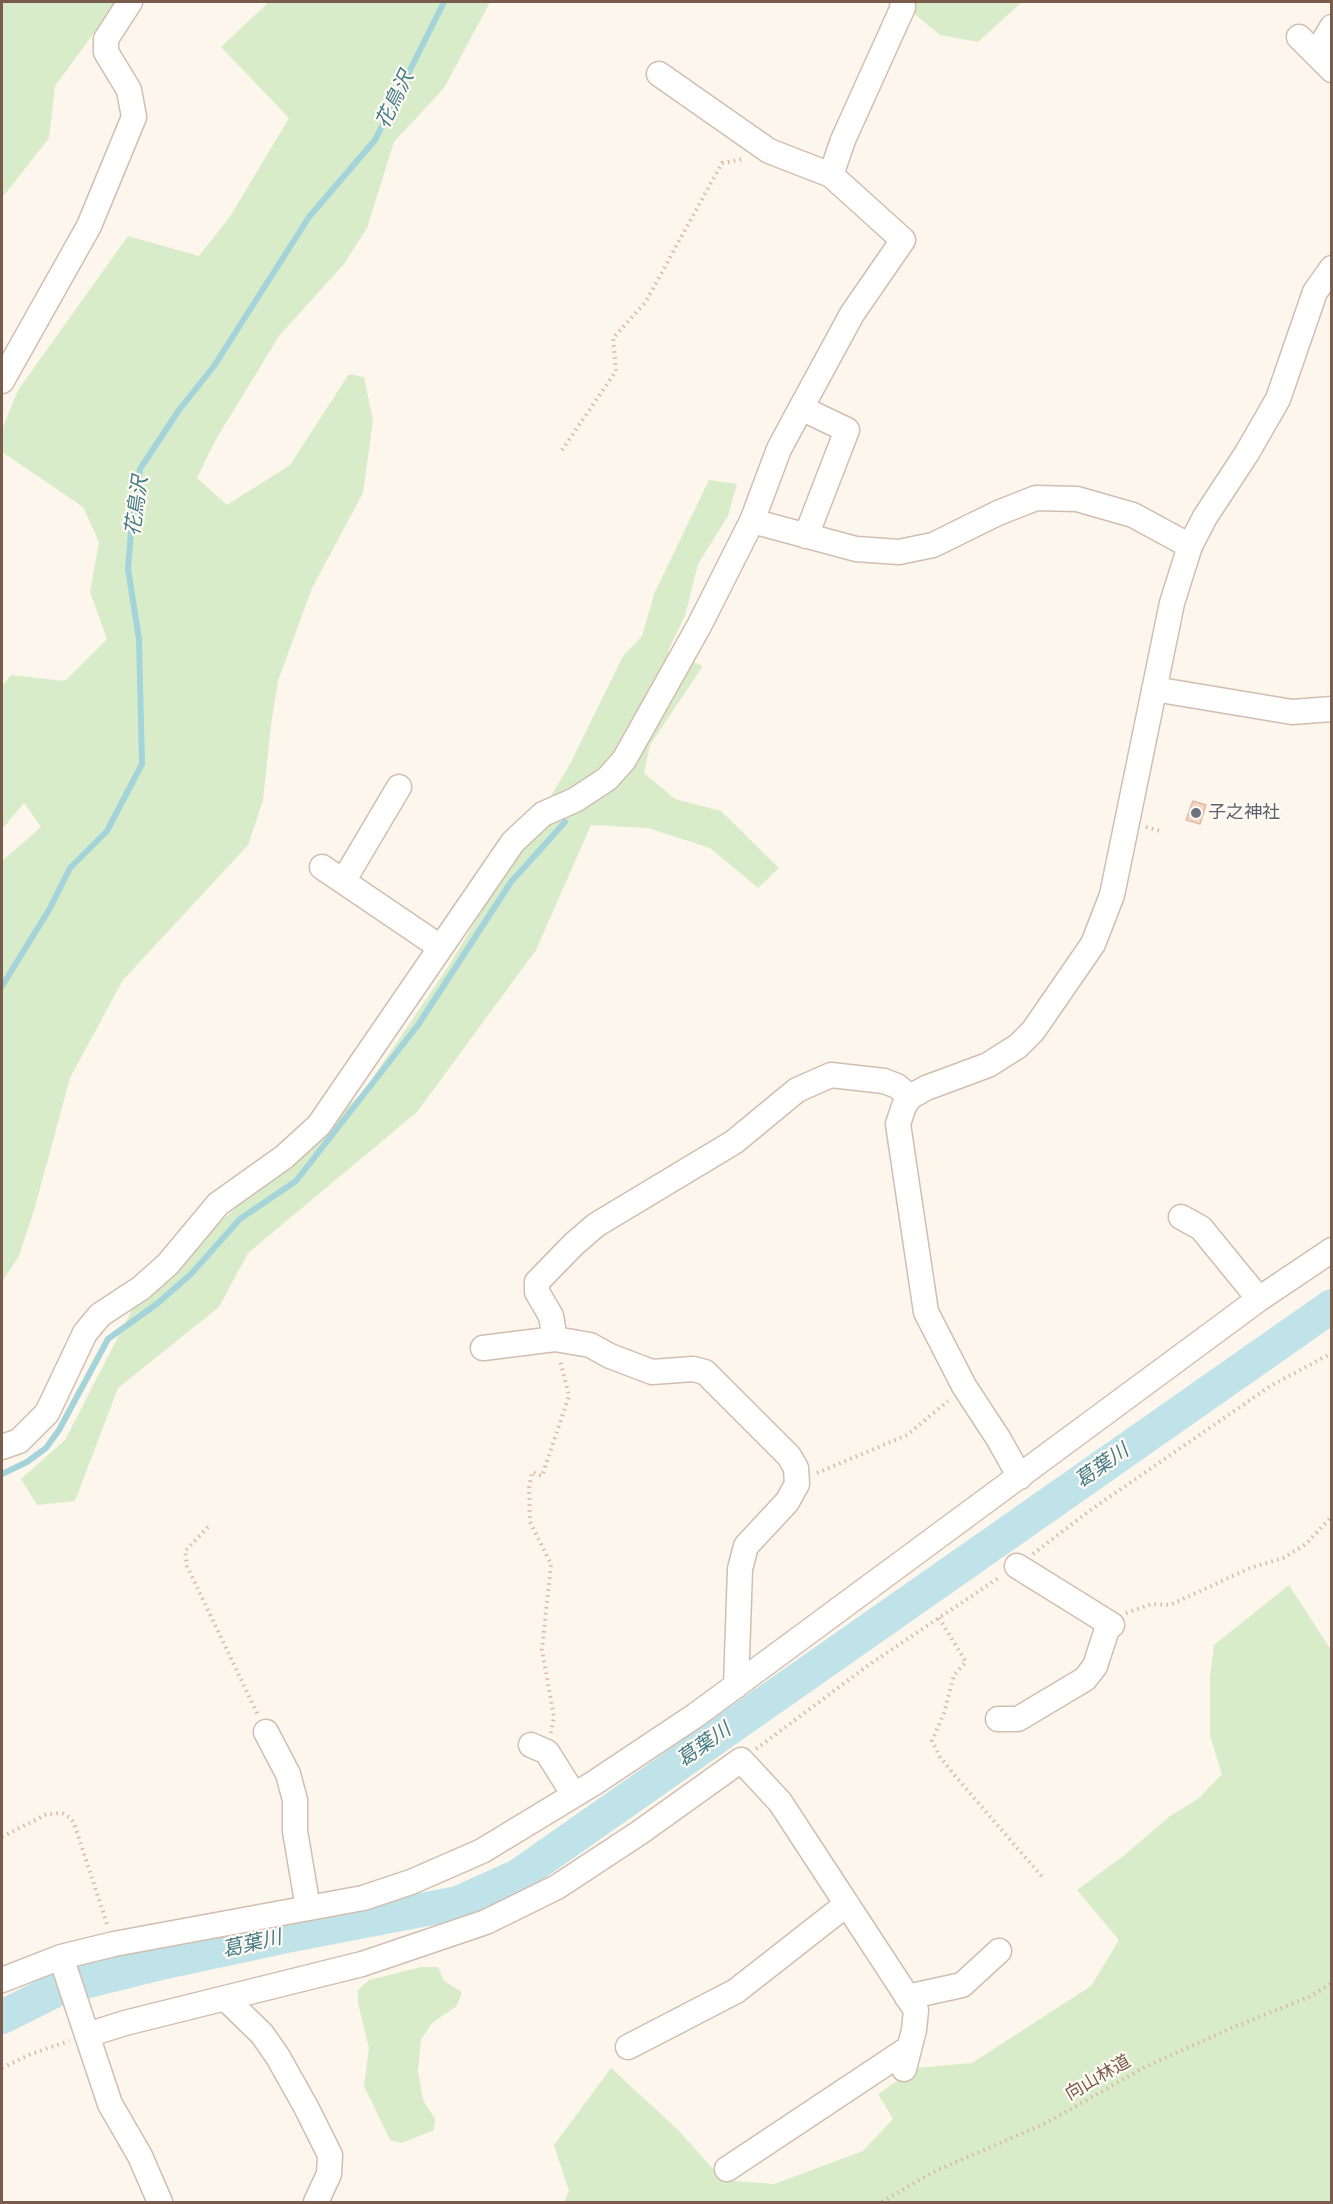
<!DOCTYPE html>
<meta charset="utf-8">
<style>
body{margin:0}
#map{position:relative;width:1333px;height:2204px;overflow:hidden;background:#fdf6ec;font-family:Cabin,sans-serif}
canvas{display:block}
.frame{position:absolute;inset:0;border:3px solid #7a5c4d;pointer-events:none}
</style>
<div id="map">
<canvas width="1333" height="2204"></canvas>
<div class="frame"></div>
</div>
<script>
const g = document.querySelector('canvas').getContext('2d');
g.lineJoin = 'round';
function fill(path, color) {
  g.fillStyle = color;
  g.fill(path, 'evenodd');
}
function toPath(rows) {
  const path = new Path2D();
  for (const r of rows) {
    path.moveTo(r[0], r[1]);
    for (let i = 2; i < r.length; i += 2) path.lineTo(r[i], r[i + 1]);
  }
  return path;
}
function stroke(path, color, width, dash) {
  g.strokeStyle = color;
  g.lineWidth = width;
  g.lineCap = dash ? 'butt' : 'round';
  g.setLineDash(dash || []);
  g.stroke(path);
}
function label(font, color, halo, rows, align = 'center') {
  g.font = font + ' Cabin,"Noto Sans JP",sans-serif';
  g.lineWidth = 4.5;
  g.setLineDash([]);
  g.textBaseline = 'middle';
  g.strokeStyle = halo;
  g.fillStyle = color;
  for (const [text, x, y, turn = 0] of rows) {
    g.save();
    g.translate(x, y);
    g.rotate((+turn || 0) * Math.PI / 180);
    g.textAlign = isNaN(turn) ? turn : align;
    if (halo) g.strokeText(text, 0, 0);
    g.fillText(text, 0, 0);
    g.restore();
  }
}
const green = toPath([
 [2,2,117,2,55,86,49,138,2,198],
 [269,2,490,2,444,88,394,142,367,228,344,264,279,336,215,441,197,478,227,505,290,465,349,374,364,377,373,421,363,493,312,588,278,681,271,725,263,800,248,845,123,980,70,1078,35,1207,19,1256,2,1282,2,861,41,827,24,803,4,827,2,827,2,686,11,675,65,681,107,639,90,592,99,542,83,507,2,452,2,429,18,390,128,236,199,256,231,215,289,118,221,47],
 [900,2,1022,2,978,42,940,35],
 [709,480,737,484,728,516,698,564,685,616,668,651,703,666,650,745,644,773,675,799,721,811,779,868,758,888,710,848,648,828,591,825,536,950,417,1112,248,1253,219,1307,118,1388,75,1501,37,1505,21,1479,65,1440,134,1306,230,1213,363,1092,448,967,570,764,623,656,642,636,654,594],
 [1289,1585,1331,1650,1331,2202,564,2202,569,2191,554,2145,611,2068,678,2130,723,2180,774,2184,863,2151,893,2119,878,2094,916,2068,972,2063,1091,1986,1119,1940,1077,1890,1126,1854,1170,1816,1198,1799,1222,1774,1210,1736,1210,1676,1214,1645],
 [421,1967,438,1967,444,1981,462,1992,457,2006,432,2023,421,2040,418,2070,423,2100,435,2119,434,2130,402,2143,390,2140,364,2086,369,2048,358,2003,358,1990,369,1980]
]);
const stream = toPath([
 [2,986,49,910,70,868,107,831,142,764,139,639,128,569,132,520,140,469,179,410,214,366,309,217,375,140,444,2],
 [2,1474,27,1462,46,1448,59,1430,108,1339,158,1303,191,1274,240,1219,296,1181,418,1025,511,882,565,822]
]);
const river = toPath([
 [2,2017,60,1988,157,1964,287,1936,458,1903,518,1876,1332,1306]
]);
const building = toPath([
 [1193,801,1206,805,1200,824,1186,820,1193,801]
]);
const path = toPath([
 [562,450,616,371,613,338,645,303,722,163,744,159],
 [1146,827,1160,831],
 [817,1473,907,1435,948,1401],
 [208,1527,185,1551,187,1566,258,1715],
 [1033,1554,1089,1511,1272,1385,1332,1353],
 [1126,1613,1152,1604,1170,1605,1250,1568,1283,1558,1306,1544,1332,1516],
 [939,1618,966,1662,954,1675,944,1713,932,1741,940,1757,956,1777,1044,1879],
 [551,1733,554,1717,542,1650,551,1564,530,1522,529,1488,532,1472,542,1476,569,1396,560,1360],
 [756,1749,870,1664,1000,1577],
 [2,1837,47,1814,62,1813,69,1817,74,1823,107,1924],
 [2,2068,31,2054,69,2041],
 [882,2202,933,2172,1046,2123,1145,2067,1234,2027,1309,1997,1332,1983]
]);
const minor = toPath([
 [1299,37,1332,70],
 [1316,54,1332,27],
 [659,74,769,151,831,175],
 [2,381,89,226,134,117,129,90,106,52,106,39,130,2],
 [801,408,847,430,806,536],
 [752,521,856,549,899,552,933,545,998,513,1036,498,1077,499,1133,515,1190,546],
 [1154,689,1292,712,1332,709],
 [322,867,440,947],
 [344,880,399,787],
 [1181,1217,1201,1228,1259,1299],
 [555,1339,551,1316,537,1292,537,1282,574,1244,596,1225,734,1142,797,1090,831,1075,884,1081,897,1086,910,1097],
 [483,1348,555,1339,590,1345,610,1356,652,1372,693,1369,705,1372,789,1456,796,1468,797,1484,787,1502,746,1546,740,1569,736,1686],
 [2,1447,19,1441,47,1413,85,1333,100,1315,141,1288,168,1264,218,1204,284,1157,319,1125,513,842,543,814,575,800,607,779,624,760,699,626,752,521,779,449,801,408,852,314,903,240,831,175,843,140,903,7,902,2],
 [1020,1477,998,1438,964,1386,926,1312,898,1124,904,1106,910,1097,926,1088,988,1065,1018,1046,1033,1031,1093,944,1112,895,1172,603,1190,546,1205,517,1247,453,1278,399,1315,292,1332,268],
 [998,1719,1018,1719,1085,1679,1095,1666,1107,1629,1112,1625,1017,1566],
 [266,1732,288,1774,295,1800,295,1831,308,1908],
 [531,1745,547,1752,574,1795],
 [61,1957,110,2104,140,2156,160,2202],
 [2,1980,61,1957,114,1944,363,1898,411,1882,482,1851,594,1783,696,1715,1259,1299,1332,1250],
 [907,1997,962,1985,999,1951],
 [226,1999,262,2034,278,2057,306,2107,330,2155,329,2174,316,2202],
 [87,2035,125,2023,362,1964,486,1922,557,1887,639,1833,741,1760,780,1802,916,2010,914,2030,904,2069],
 [628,2047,736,1991,847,1904],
 [727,2169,909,2048]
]);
const markers = [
 [1196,813,6,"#6b7280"]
];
const worshipNames = [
 ["子之神社",1208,813]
];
const streetNames = [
 ["向山林道",1098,2078,-30]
];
const waterNames = [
 ["花鳥沢",395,100,-64],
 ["花鳥沢",137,506,-82],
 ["葛葉川",1102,1466,-35],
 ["葛葉川",704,1745,-35],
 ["葛葉川",252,1944,-13]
];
fill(green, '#d8ecc9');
stroke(stream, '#a5d3da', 6);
stroke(river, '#bfe3e8', 34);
fill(building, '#f3d5c3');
stroke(building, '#e6bba3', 1.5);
stroke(minor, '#d1beb0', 27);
stroke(path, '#d9b8a5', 4, [1.5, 4.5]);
stroke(minor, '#fff', 24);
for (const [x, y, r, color] of markers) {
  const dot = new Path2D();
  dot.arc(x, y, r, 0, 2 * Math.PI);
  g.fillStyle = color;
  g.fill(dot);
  stroke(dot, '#fffaf3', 2);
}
label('18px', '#5b616d', '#fffaf3', worshipNames, 'left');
label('18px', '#7a5c4d', '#fffaf3', streetNames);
label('italic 20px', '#437c86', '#fffaf3', waterNames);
</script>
